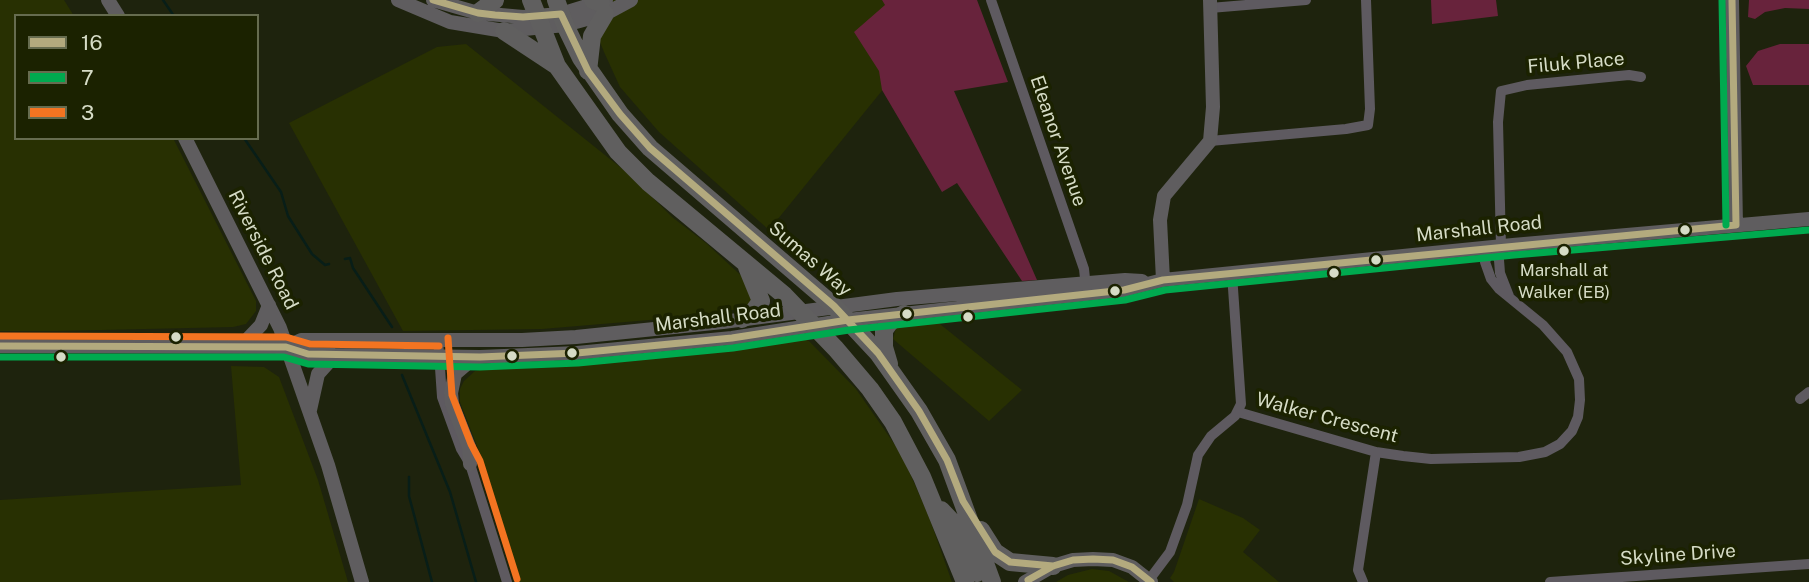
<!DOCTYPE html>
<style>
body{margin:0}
#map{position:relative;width:1809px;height:582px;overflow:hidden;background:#1e230d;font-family:"Public Sans",sans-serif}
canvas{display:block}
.legend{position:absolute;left:14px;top:14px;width:245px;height:126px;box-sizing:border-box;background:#1b2200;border:2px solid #666c4f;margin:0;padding:9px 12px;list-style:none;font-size:21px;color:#d6dcc6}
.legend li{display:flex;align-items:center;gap:14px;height:35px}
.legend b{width:35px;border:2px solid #666c4f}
</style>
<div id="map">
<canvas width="1809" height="582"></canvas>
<ul class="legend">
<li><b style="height:9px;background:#b3aa7e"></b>16</li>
<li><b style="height:9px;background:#00aa4f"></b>7</li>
<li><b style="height:9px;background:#f37421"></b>3</li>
</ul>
</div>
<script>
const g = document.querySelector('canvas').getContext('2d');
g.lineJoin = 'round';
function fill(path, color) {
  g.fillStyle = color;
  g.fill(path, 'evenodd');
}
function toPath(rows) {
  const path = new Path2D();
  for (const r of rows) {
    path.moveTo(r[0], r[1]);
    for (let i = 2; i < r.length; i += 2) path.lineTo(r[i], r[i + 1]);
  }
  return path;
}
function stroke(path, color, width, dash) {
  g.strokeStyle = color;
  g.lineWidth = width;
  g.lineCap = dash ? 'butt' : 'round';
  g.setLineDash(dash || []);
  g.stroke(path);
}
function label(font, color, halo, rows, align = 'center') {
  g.font = font + ' "Public Sans",sans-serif';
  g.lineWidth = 7;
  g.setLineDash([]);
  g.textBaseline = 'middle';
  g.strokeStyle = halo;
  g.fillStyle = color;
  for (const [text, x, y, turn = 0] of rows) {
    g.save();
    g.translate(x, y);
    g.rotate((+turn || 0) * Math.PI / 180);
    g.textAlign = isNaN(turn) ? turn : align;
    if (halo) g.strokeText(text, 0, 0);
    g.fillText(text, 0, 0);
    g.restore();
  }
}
const built = toPath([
 [0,0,64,0,74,16,16,16,16,138,173,138,256,301,256,311,246,324,233,327,58,331,0,331],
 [583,0,882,0,915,50,769,230,659,132,620,87,604,52],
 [466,44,630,175,672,217,706,243,748,282,753,291,751,301,746,307,709,315,542,329,403,331,289,123,437,47],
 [935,320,1022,390,989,421,893,339,896,328,905,323],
 [798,337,809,341,856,389,902,455,929,517,952,582,519,582,479,451,460,402,460,389,464,381,475,371,492,367,715,349],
 [231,366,264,367,279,377,318,480,348,582,0,582,0,500,241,485],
 [1199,499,1243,518,1260,530,1243,552,1279,582,1174,582,1170,578,1174,572],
 [1092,569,1109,571,1129,582,1056,582,1068,575]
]);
const green = toPath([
 [882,0,977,0,1008,82,954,91,1037,280,1022,281,957,183,942,192,882,90,879,71,854,32,885,5],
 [1431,0,1496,0,1498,16,1432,24],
 [1749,0,1809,0,1809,9,1785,8,1765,12,1755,19,1748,17],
 [1780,44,1809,44,1809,85,1753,85,1746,66,1758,51]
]);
const stream = toPath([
 [163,0,174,16],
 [244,138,281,192,288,216,312,254,325,265,329,264],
 [345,259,350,258,353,268,392,327],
 [402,375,450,492,476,582],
 [409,477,409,496,432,582]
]);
const street = toPath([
 [991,0,1084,269,1086,288],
 [1210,8,1306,0],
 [1210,141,1346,129,1368,125,1370,109,1366,0],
 [1501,246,1498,122,1501,91,1527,85,1629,75,1641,77],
 [1491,247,1499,260,1500,273,1509,296],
 [438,339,442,397,461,449,470,464,507,582],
 [1800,399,1809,392],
 [1238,412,1376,452,1403,456,1431,459,1519,457,1545,452,1560,444,1572,431,1578,417,1580,400,1579,379,1567,352,1543,325,1499,289,1491,279,1485,262,1491,247],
 [1149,580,1170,552,1187,505,1198,455,1211,436,1235,416,1241,404,1232,274],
 [1363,582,1358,570,1376,452],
 [1550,582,1809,564]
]);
const secondary = toPath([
 [108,0,118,16],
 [398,0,450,22,504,31,565,25,605,14,631,0],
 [433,0,478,13,523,17,561,14,606,0],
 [1732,0,1736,225],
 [185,138,280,328,328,465,362,582],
 [1163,280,1160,220,1164,196,1210,141,1213,107,1210,0],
 [0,346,286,347,308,354,335,355,480,357,577,353,732,338,848,320,1124,290,1163,280,1513,245,1809,219],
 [241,346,261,325,269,305],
 [286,347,301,340,522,340,576,337,723,322,897,299,1125,280,1142,281],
 [310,410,318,374,335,355],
 [470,464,469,447,452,404,451,393,455,374,469,362,480,357],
 [1025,582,1053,566,1073,560,1093,559,1113,560,1132,567,1151,582]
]);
const highway = toPath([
 [531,0,557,66,618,152,648,182,784,295,836,349,870,389,893,422,922,477,965,582],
 [556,0,565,25,581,58,620,114,650,148,834,306,878,353,919,411,947,460,992,582],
 [593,0,601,3],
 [478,13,495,0],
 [504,31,557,66],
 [588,71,592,36,605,14],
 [742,319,753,312,761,301,747,267],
 [889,364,884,347,884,330,890,322,904,314],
 [941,510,958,528,977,573],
 [981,530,995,552,1010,562,1053,566]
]);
const bus1 = toPath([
 [433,0,478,13,495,15,523,17,561,14,588,71,620,114,650,148,834,306,878,353,919,411,947,460,963,501,995,552,1010,562,1053,566],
 [0,346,286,347,308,354,480,357,577,353,732,338,848,320,1124,290,1163,280,1736,225,1732,0],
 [1028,580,1053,566,1073,560,1093,559,1113,560,1132,567,1151,582]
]);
const bus2 = toPath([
 [1722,0,1726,225],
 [0,357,284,357,308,364,480,367,578,363,733,348,849,330,1125,300,1165,290,1514,255,1809,230]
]);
const bus3 = toPath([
 [0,336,286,337,310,344,439,346],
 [448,338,452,395,471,444,480,461,517,579]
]);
const markers = [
 [1685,230,6,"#d6dcc6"],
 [1564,251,6,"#d6dcc6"],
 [1376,260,6,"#d6dcc6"],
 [1334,273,6,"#d6dcc6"],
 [1115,291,6,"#d6dcc6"],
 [907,314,6,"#d6dcc6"],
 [968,317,6,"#d6dcc6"],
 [176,337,6,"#d6dcc6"],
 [572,353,6,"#d6dcc6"],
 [512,356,6,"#d6dcc6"],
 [61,357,6,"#d6dcc6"]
];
const busNames = [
 ["Marshall at",1564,271],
 ["Walker (EB)",1564,293]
];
const streetNames = [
 ["Filuk Place",1576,63,-5],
 ["Eleanor Avenue",1058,141,71],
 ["Marshall Road",1479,229,-6],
 ["Riverside Road",263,250,63],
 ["Sumas Way",810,259,41],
 ["Marshall Road",718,318,-7],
 ["Walker Crescent",1327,418,15],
 ["Skyline Drive",1678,555,-4]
];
fill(built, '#283002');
fill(green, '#68233c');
stroke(stream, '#081e18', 2.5);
stroke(street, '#5e5a60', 10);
stroke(secondary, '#5f5d5f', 14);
stroke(highway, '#605f5f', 18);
stroke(bus1, '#b3aa7e', 7);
stroke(bus2, '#00aa4f', 7);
stroke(bus3, '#f37421', 7);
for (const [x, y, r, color] of markers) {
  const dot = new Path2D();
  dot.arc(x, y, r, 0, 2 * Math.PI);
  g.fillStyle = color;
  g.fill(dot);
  stroke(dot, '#1b2200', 2.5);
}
label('17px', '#d6dcc6', '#1b2200', busNames);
label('19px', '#d6dcc6', '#1b2200', streetNames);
</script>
